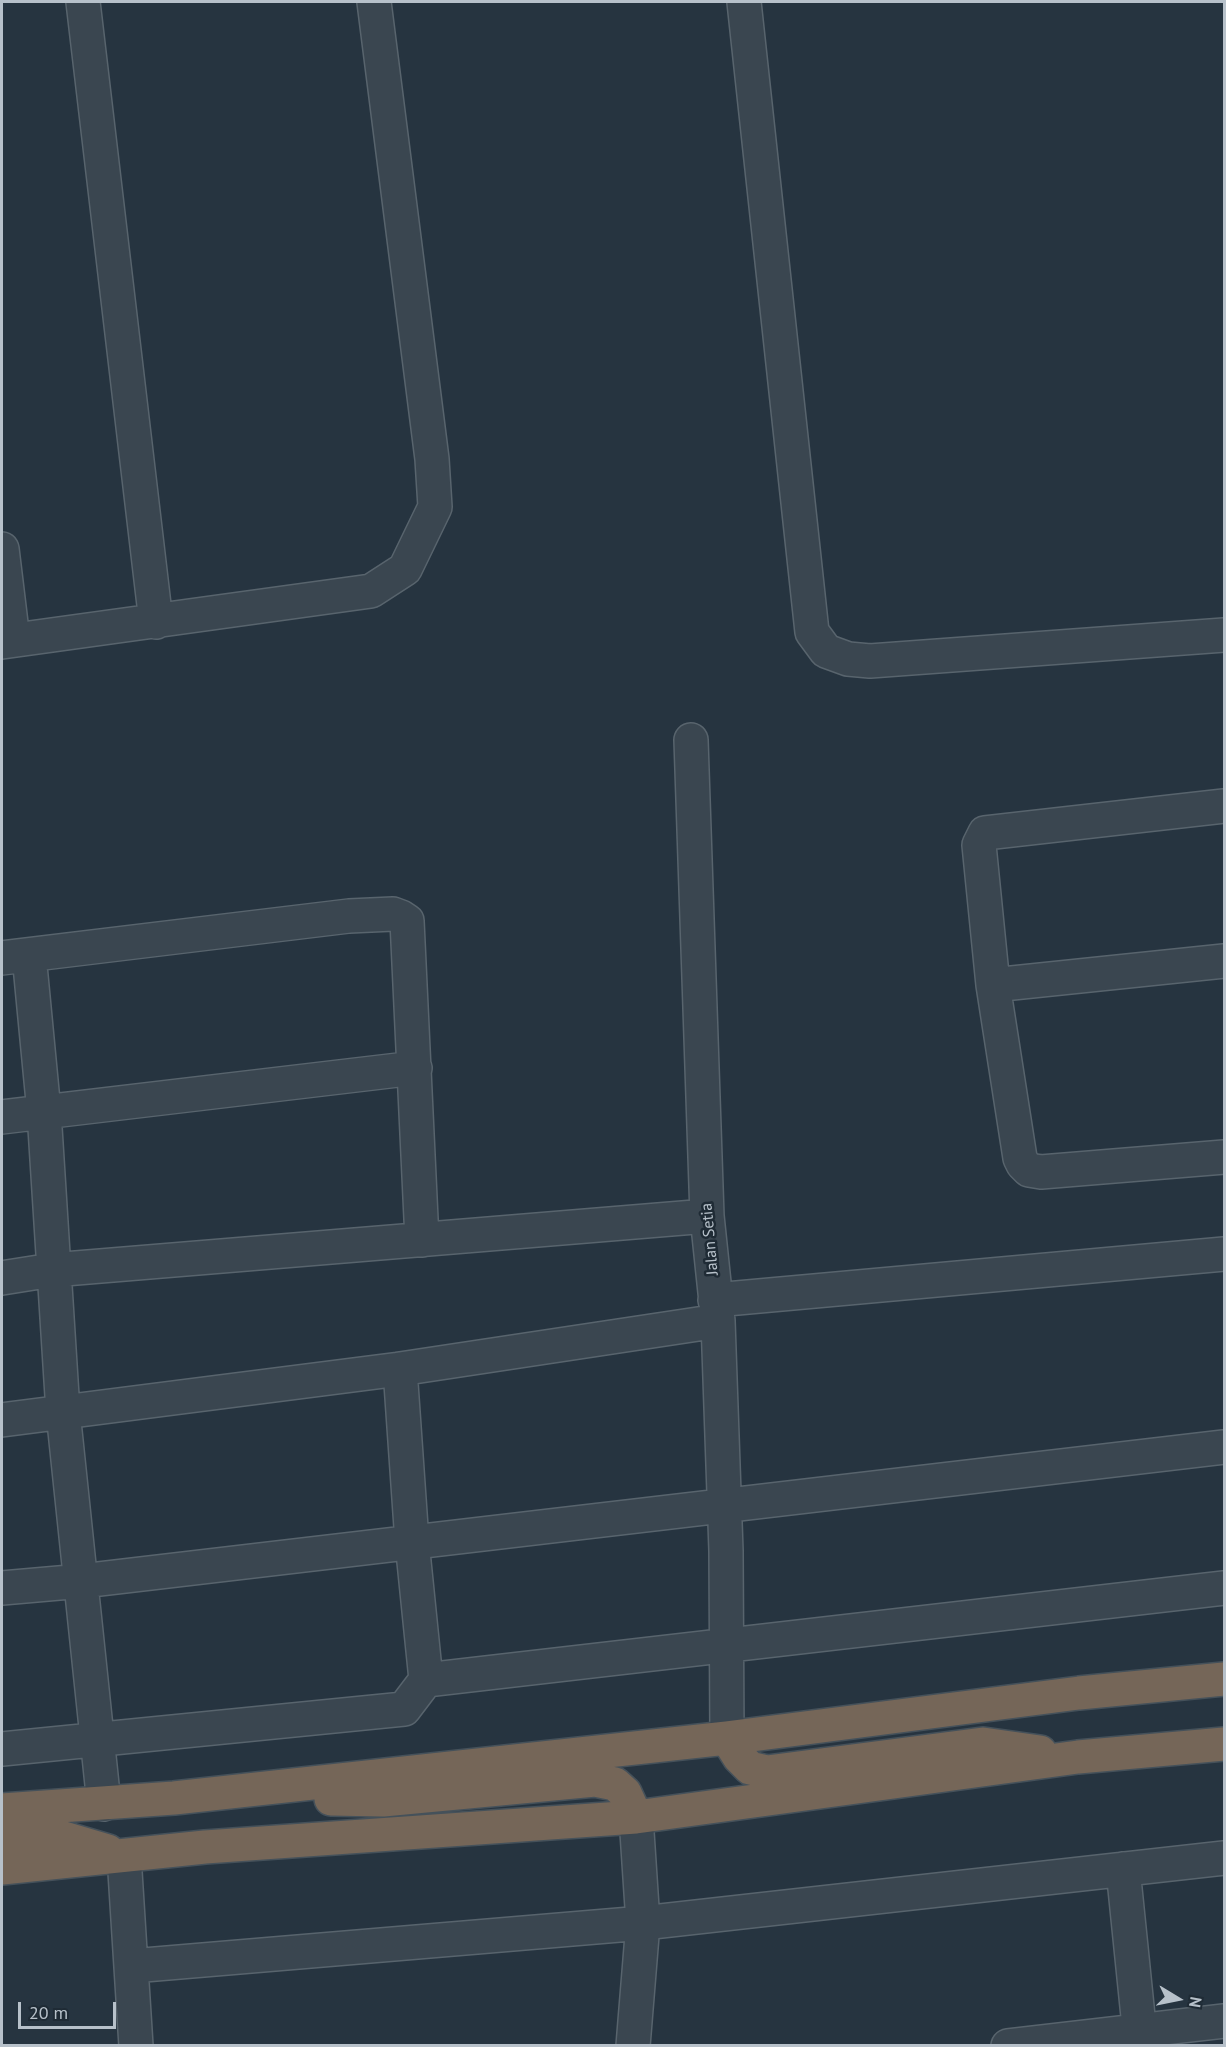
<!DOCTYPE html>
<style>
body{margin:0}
#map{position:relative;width:1226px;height:2047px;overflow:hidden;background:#263440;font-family:"PT Sans",sans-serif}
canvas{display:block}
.frame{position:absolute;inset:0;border:3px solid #b7c1ca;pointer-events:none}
.north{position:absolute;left:1148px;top:1969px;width:60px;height:60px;-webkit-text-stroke:4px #1f2b35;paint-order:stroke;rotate:100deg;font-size:16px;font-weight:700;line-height:24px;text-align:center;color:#b7c1ca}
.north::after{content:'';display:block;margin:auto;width:21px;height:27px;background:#b7c1ca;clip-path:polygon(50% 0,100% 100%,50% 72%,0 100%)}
.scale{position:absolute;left:18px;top:2002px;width:98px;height:27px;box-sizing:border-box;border:3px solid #b7c1ca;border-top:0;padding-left:8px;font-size:18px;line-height:21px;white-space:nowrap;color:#b7c1ca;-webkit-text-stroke:4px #1f2b35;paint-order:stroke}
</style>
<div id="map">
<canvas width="1226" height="2047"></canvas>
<div class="frame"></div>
<div class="north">N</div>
<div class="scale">20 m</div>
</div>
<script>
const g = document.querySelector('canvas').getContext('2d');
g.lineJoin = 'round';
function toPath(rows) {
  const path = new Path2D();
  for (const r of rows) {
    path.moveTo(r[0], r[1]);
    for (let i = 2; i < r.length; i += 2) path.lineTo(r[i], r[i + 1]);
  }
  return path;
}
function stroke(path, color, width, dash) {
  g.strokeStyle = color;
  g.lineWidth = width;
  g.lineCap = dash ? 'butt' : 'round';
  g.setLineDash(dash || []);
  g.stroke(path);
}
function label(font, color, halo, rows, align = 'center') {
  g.font = font + ' "PT Sans",sans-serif';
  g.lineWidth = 5;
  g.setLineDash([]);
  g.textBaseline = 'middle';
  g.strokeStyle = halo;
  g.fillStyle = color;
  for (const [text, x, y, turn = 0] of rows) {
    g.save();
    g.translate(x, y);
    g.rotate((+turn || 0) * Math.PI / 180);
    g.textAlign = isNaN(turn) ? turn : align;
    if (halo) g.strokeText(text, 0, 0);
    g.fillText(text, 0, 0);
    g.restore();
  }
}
const minor = toPath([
 [83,2,156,622],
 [744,2,812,632,826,651,848,659,870,661,1224,635],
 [2,549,13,640],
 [2,642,371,591,405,569,435,507,432,459,374,2],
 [691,740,707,1216,718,1321,726,1551,727,1738],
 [1224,806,985,833,979,845,993,985,1020,1158,1023,1164,1029,1170,1041,1172,1224,1157],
 [29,955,44,1112,63,1412,104,1804],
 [2,958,349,916,393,914,401,917,407,921,422,1240],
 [993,985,1224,961],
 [2,1117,415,1068],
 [2,1278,52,1270,707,1216],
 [715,1300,1224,1254],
 [400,1369,412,1542,426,1680],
 [2,1420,400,1369,718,1321],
 [2,1588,82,1581,1224,1447],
 [2,1749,404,1709,426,1680,1224,1588],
 [124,1856,136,2046],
 [1123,1869,1141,2046],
 [132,1966,643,1923,1224,1858],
 [633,2046,643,1923,636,1817],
 [1008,2046,1224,2021]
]);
const highway = toPath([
 [727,1738,739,1757,750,1768,767,1772,983,1744,1040,1752],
 [331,1799,383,1800,595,1780,615,1784,625,1793,636,1817],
 [2,1810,174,1798,727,1738,1079,1693,1224,1679],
 [2,1837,47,1833,108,1851],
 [2,1868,205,1847,636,1817,1078,1757,1224,1744]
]);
const streetNames = [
 ["Jalan Setia",710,1239,-95]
];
stroke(minor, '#58646d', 36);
stroke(highway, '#45515a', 36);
stroke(minor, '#3a4650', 33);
stroke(highway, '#756658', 33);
label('16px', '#b7c1ca', '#1f2b35', streetNames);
</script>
